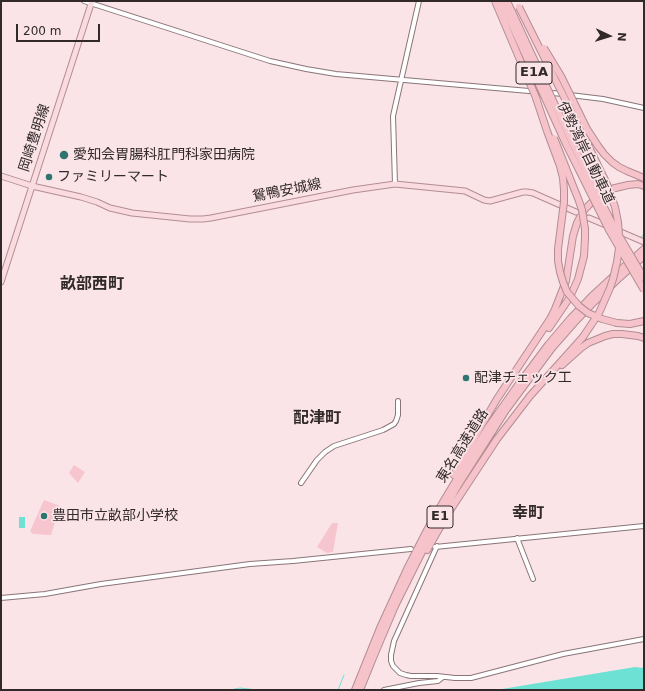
<!DOCTYPE html>
<meta charset="utf-8">
<style>
body{margin:0}
#map{position:relative;width:645px;height:691px;overflow:hidden;background:#fae4e7;font-family:"DejaVu Sans",sans-serif}
canvas{display:block}
.frame{position:absolute;inset:0;border:2px solid #31292a;pointer-events:none}
.north{position:absolute;left:589px;top:16px;width:40px;height:40px;-webkit-text-stroke:3px #fae4e7;paint-order:stroke;rotate:94deg;font-size:11px;font-weight:700;line-height:16px;text-align:center;color:#31292a}
.north::after{content:'';display:block;margin:auto;width:14px;height:18px;background:#31292a;clip-path:polygon(50% 0,100% 100%,50% 72%,0 100%)}
.scale{position:absolute;left:16px;top:24px;width:84px;height:18px;box-sizing:border-box;border:2px solid #31292a;border-top:0;padding-left:5px;font-size:12px;line-height:14px;white-space:nowrap;color:#31292a;-webkit-text-stroke:3px #fae4e7;paint-order:stroke}
</style>
<div id="map">
<canvas width="645" height="691"></canvas>
<div class="frame"></div>
<div class="north">N</div>
<div class="scale">200 m</div>
</div>
<script>
const g = document.querySelector('canvas').getContext('2d');
g.lineJoin = 'round';
function fill(path, color) {
  g.fillStyle = color;
  g.fill(path, 'evenodd');
}
function toPath(rows) {
  const path = new Path2D();
  for (const r of rows) {
    path.moveTo(r[0], r[1]);
    for (let i = 2; i < r.length; i += 2) path.lineTo(r[i], r[i + 1]);
  }
  return path;
}
function stroke(path, color, width, dash) {
  g.strokeStyle = color;
  g.lineWidth = width;
  g.lineCap = dash ? 'butt' : 'round';
  g.setLineDash(dash || []);
  g.stroke(path);
}
function label(font, color, halo, rows, align = 'center') {
  g.font = font + ' "DejaVu Sans","Noto Sans JP",sans-serif';
  g.lineWidth = 3.5;
  g.setLineDash([]);
  g.textBaseline = 'middle';
  g.strokeStyle = halo;
  g.fillStyle = color;
  for (const [text, x, y, turn = 0] of rows) {
    g.save();
    g.translate(x, y);
    g.rotate((+turn || 0) * Math.PI / 180);
    g.textAlign = isNaN(turn) ? turn : align;
    if (halo) g.strokeText(text, 0, 0);
    g.fillText(text, 0, 0);
    g.restore();
  }
}
const green = toPath([
 [74,465,85,472,78,483,69,473],
 [44,500,60,506,51,535,33,534,30,531],
 [332,523,338,523,333,552,327,553,317,547]
]);
const water = toPath([
 [19,517,25,517,25,528,19,528],
 [635,667,644,668,644,690,496,690]
]);
const stream = toPath([
 [641,237,644,234],
 [230,690,240,688,257,690],
 [338,690,344,675]
]);
const minor = toPath([
 [84,1,270,61,306,69,336,74,563,94],
 [570,95,603,99,644,108],
 [395,184,393,116,419,1],
 [301,483,317,460,325,452,334,446,383,430,394,424,396,421,398,415,398,401],
 [517,538,533,579],
 [437,546,394,641,391,655,391,661,393,666,400,673,406,675,411,676,437,676,455,678,471,678,563,654,644,639],
 [435,547,644,526],
 [1,598,45,594,101,584,250,564,293,561,411,549],
 [384,690,419,683,438,681,443,677]
]);
const major = toPath([
 [1,176,32,186,81,197,97,202,110,208,132,213,190,219,203,219,211,218,353,190,395,184,465,191,484,200,490,201,523,192,527,192,533,193,576,212],
 [589,218,608,226],
 [616,230,644,242],
 [1,282,92,1]
]);
const highway = toPath([
 [572,142,594,187],
 [566,144,589,190],
 [617,323,630,324,644,321],
 [549,328,564,306,570,297,578,279,584,256,585,238,585,229],
 [562,365,581,348,588,343,605,336,613,334,622,334,638,336,644,338],
 [454,475,481,426,497,399,550,319,555,309,566,281,573,236,577,223,580,217,585,209,591,203,602,195,611,189,628,185,638,184,644,186],
 [427,550,447,515,497,439,530,396,583,337],
 [355,690,380,628,408,567,426,532,443,502,487,429,518,385,548,345,570,319,591,297,618,272,644,249],
 [360,690,375,653,395,606,431,534,457,487,506,410,552,348,574,323,595,301,618,279,644,256]
]);
const highwayBridge = toPath([
 [495,1,537,100],
 [501,1,566,144],
 [507,1,572,142],
 [519,7,591,151,607,184,615,207,618,222,619,235,619,248,617,262,613,279,610,288,599,313,583,337],
 [544,48,561,76,587,129,598,146,604,154,612,162,619,167,627,171,644,178],
 [536,98,547,131,560,166,563,178,564,190,564,202,558,249,558,261,560,272,563,282,567,292,579,306,588,313,602,319,617,323],
 [554,138,579,201,582,210,585,229],
 [594,187,614,227,644,278],
 [589,190,609,230,644,290]
]);
const markers = [
 [64,155,5,"#2d756e"],
 [49,177,4,"#2d756e"],
 [466,378,4,"#2d756e"],
 [44,516,4,"#2d756e"]
];
const shields = [
 [534,73,36],
 [440,517,26]
];
const shieldNames = [
 ["E1A",534,73],
 ["E1",440,517]
];
const streetNames = [
 ["岡崎豊明線",35,138,-72],
 ["伊勢湾岸自動車道",585,153,64],
 ["鴛鴨安城線",287,191,-11],
 ["東名高速道路",463,446,-58]
];
const poiNames = [
 ["愛知会胃腸科肛門科家田病院",73,155],
 ["ファミリーマート",57,177],
 ["配津チェック工",474,378],
 ["豊田市立畝部小学校",52,516]
];
const quarterNames = [
 ["畝部西町",92,285],
 ["配津町",317,419],
 ["幸町",528,514]
];
fill(green, '#f7c5cd');
fill(water, '#6ee1d5');
stroke(stream, '#6ee1d5', 1);
stroke(minor, '#897578', 6);
stroke(major, '#b28d93', 7);
stroke(highway, '#b28d93', 8);
stroke(minor, '#fff', 4);
stroke(major, '#fadbe0', 5);
stroke(highway, '#f7c3cb', 6);
stroke(highwayBridge, '#b28d93', 8, []);
stroke(highwayBridge, '#f7c3cb', 6);
for (const [x, y, r, color] of markers) {
  const dot = new Path2D();
  dot.arc(x, y, r, 0, 2 * Math.PI);
  g.fillStyle = color;
  g.fill(dot);
  stroke(dot, '#fae4e7', 1.5);
}
for (const [x, y, w] of shields) {
  const box = new Path2D();
  box.roundRect(x - w / 2, y - 11, w, 22, 3);
  g.fillStyle = '#fae4e7';
  g.fill(box);
  stroke(box, '#31292a', 1);
}
label('bold 13px', '#31292a', null, shieldNames);
label('14px', '#31292a', '#fae4e7', streetNames);
label('14px', '#31292a', '#fae4e7', poiNames, 'left');
label('bold 16px', '#31292a', '#fae4e7', quarterNames);
</script>
